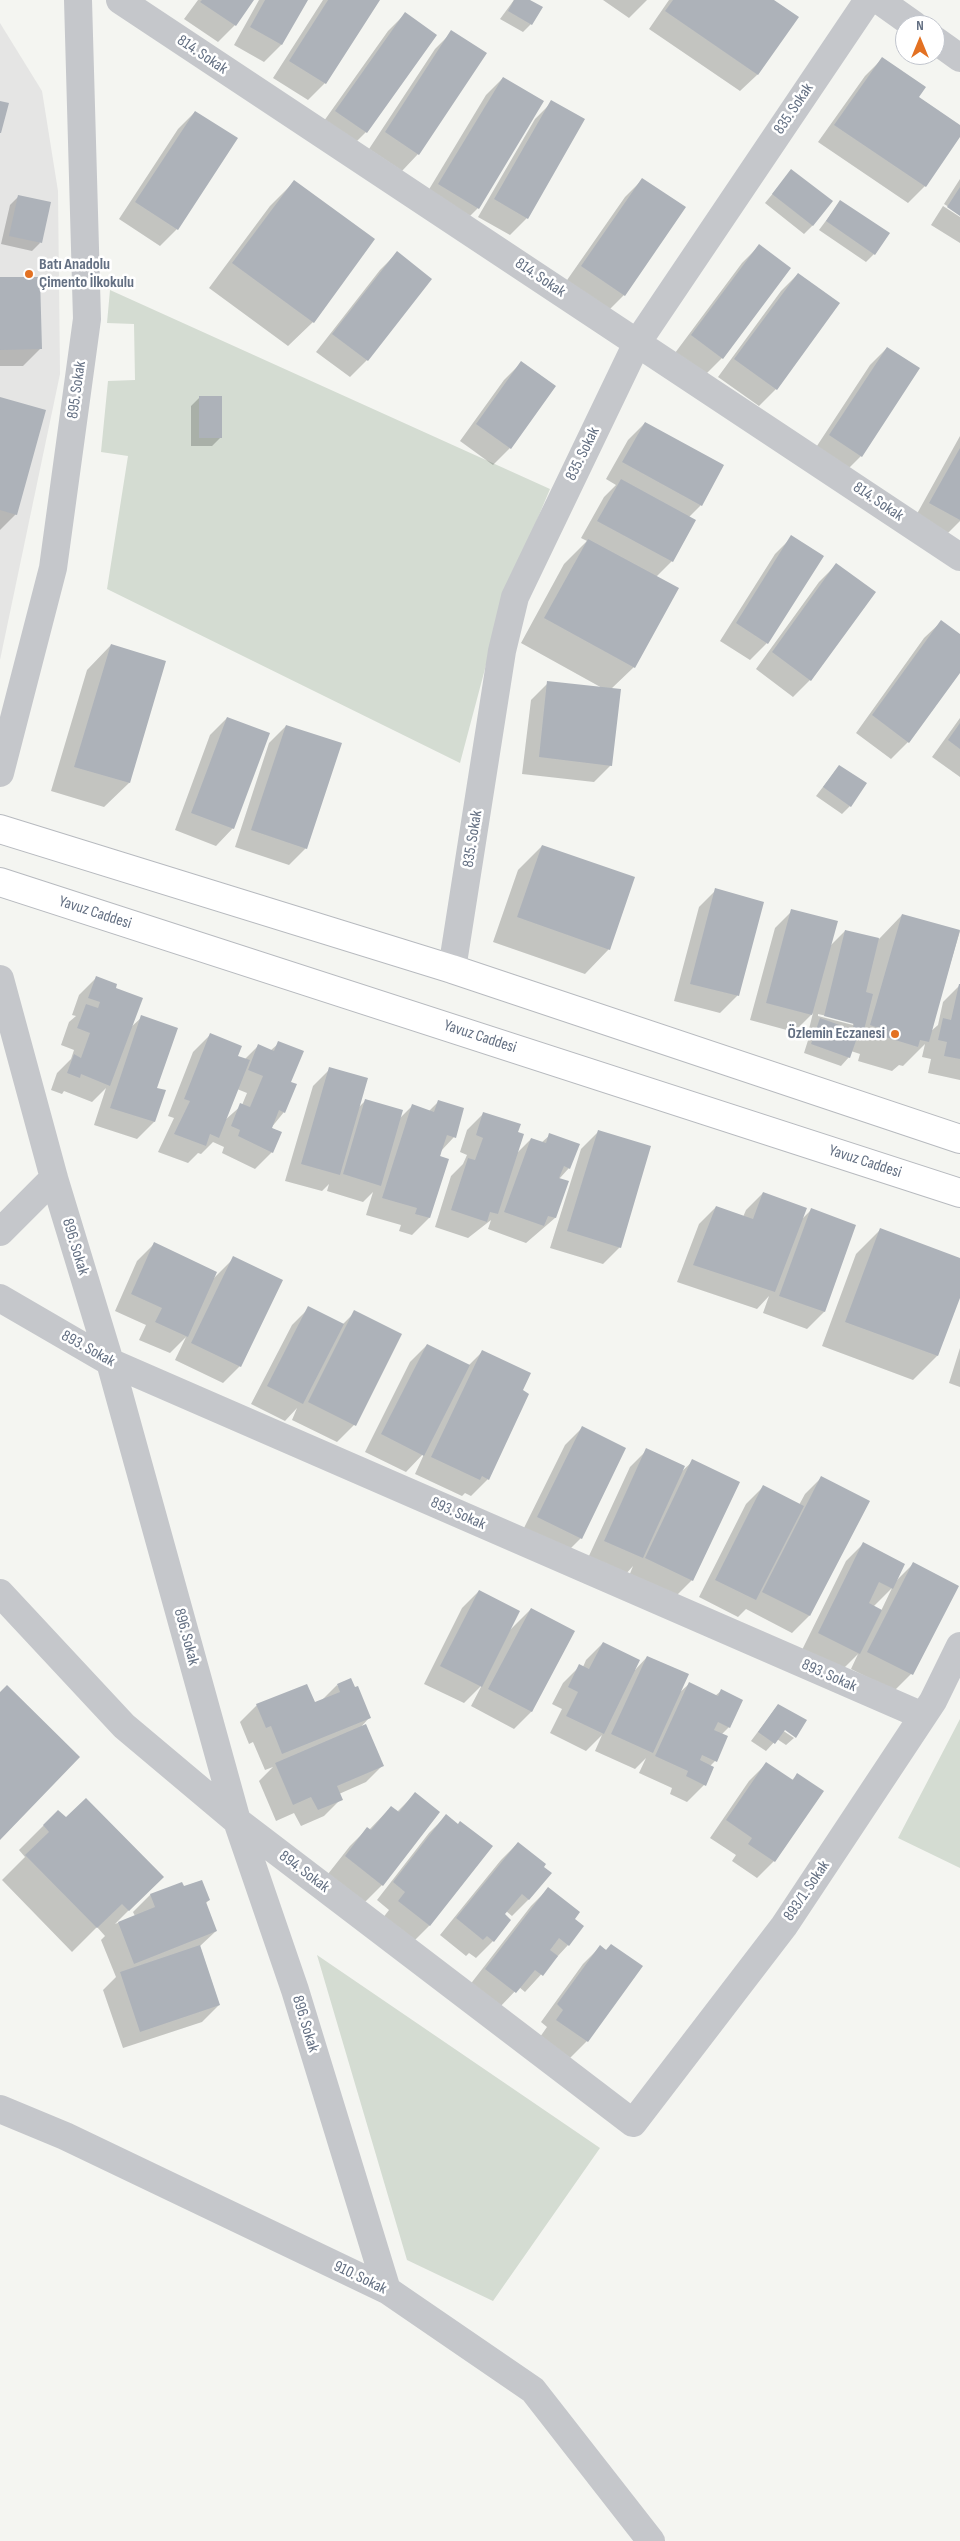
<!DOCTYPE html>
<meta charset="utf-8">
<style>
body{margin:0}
#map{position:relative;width:960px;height:2541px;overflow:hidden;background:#f4f5f1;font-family:"Sofia Sans Condensed",sans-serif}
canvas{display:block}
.north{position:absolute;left:895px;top:15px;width:50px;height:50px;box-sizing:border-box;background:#fff;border:1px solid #c1c5cd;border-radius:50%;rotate:0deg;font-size:14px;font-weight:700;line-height:20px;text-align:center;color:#636f82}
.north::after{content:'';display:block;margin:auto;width:18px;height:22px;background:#e37122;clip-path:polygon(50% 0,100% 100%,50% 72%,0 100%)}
</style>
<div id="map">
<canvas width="960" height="2541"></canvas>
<div class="north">N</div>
</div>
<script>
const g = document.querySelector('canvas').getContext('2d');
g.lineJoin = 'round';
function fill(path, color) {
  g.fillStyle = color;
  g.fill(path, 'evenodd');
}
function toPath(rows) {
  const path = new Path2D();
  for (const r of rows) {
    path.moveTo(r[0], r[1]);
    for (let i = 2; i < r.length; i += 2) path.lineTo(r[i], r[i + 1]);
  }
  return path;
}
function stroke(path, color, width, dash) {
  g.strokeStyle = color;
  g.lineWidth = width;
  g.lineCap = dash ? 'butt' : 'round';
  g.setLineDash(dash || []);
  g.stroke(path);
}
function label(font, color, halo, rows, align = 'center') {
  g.font = font + ' "Sofia Sans Condensed",sans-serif';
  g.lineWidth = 5;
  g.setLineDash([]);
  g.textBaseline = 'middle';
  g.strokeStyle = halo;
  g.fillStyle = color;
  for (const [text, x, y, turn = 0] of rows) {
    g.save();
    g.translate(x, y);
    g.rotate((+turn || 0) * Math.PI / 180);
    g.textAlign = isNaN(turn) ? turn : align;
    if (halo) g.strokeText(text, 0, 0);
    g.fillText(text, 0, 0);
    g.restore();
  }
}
const built = toPath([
 [0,23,42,91,58,191,60,374,0,660]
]);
const green = toPath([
 [110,290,550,489,503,601,460,763,107,589,128,456,101,452,108,381,135,380,134,324,107,323],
 [960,1719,960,1868,898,1838],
 [317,1955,600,2148,493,2301,407,2260]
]);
const shadow = toPath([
 [198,0,252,0,235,25,218,42,184,19],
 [259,0,307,0,281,45,264,62,234,45],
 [323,0,379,0,325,83,308,100,273,78],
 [514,0,527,0,531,24,523,32,500,19],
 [603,0,647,0,629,18],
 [669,0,772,0,797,17,757,75,740,91,649,29],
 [405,14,436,35,366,132,349,149,319,128,388,31],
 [452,32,418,154,402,171,369,149,435,49],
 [882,59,918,97,960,126,960,135,925,186,908,203,818,142,865,76],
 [503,78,478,208,461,225,422,201,486,95],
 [552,102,527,218,510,235,478,217,535,119],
 [195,112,177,229,160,246,119,219,178,129],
 [792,170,813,225,804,234,765,203],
 [960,179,960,214,944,204],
 [642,180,624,295,607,312,565,283,625,197],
 [294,182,313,322,288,346,209,288,270,206],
 [18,197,40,243,32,251,1,244,10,205],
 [840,202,874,254,866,262,819,230],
 [943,206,960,217,960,243,931,225],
 [759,246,722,358,705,375,675,353,742,263],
 [397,253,430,279,367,360,350,377,316,352,380,270],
 [798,274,776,389,759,406,718,377,781,291],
 [0,278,40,349,23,366,0,366],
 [887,348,861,456,844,473,813,452,870,365],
 [521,363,510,448,493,465,460,441,504,380],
 [200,397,221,437,212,446,191,446,191,406],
 [0,398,16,514,0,530],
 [645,423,701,505,689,517,672,561,656,577,634,667,611,689,611,765,594,782,522,774,531,700,548,683,604,689,521,643,564,564,587,541,581,538,604,497,616,485,606,479,628,440],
 [960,436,960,521,944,537,913,521],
 [792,537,767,643,750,660,720,641,775,554],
 [836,565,810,680,793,697,756,669,819,582],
 [941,622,960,635,960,670,908,742,891,759,856,733,924,638],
 [111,645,129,783,104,807,51,791,87,670],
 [227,718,233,828,216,846,175,830,210,735],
 [960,718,960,777,932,757],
 [286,726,306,848,289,865,235,847,269,743],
 [839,766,850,806,842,814,816,796],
 [542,846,609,949,585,974,493,942,518,870],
 [716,890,763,903,737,996,720,1013,674,1001,699,907],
 [792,911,829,947,845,931,879,939,902,915,960,931,930,1032,938,1025,943,1002,960,985,960,1080,928,1073,931,1059,922,1057,925,1044,903,1066,899,1065,892,1071,858,1061,860,1054,851,1051,849,1057,841,1066,804,1053,810,1034,808,1033,813,1013,794,1032,750,1020,775,928],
 [818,1014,853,1022,853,1025,818,1016],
 [96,978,114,988,130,1028,142,1017,156,1089,164,1091,154,1122,137,1139,94,1125,106,1088,92,1102,64,1091,62,1094,51,1090,57,1073,71,1059,74,1050,61,1045,69,1022,76,1016,72,1015,79,995],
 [210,1035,236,1057,244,1060,258,1046,270,1051,279,1043,289,1083,284,1112,271,1128,280,1132,272,1152,255,1169,222,1153,224,1147,213,1142,201,1154,198,1153,188,1163,158,1152,174,1118,168,1116,193,1052],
 [237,1089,247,1093,242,1105,225,1120],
 [330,1069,358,1108,365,1101,399,1119,412,1106,429,1111,438,1102,454,1137,441,1151,429,1218,412,1235,399,1231,401,1225,366,1215,373,1192,363,1202,327,1191,329,1184,322,1191,285,1181,313,1086],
 [484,1113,517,1133,517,1153,531,1139,541,1143,550,1135,569,1168,559,1179,567,1182,555,1218,526,1243,488,1229,491,1220,468,1238,435,1227,451,1176,463,1164,467,1155,460,1152,467,1130],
 [598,1132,620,1247,603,1264,550,1248,581,1149],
 [763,1193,801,1220,811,1210,855,1226,824,1312,807,1329,763,1313,769,1296,757,1309,677,1282,699,1224,716,1207,743,1217,746,1210],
 [880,1230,960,1260,960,1294,937,1356,913,1380,822,1346,856,1254],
 [154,1244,213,1279,234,1258,240,1366,223,1383,175,1360,186,1337,170,1353,139,1340,146,1325,115,1311,137,1261],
 [309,1308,342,1325,355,1312,354,1425,337,1442,292,1420,297,1408,285,1421,251,1404,292,1325],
 [427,1345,468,1366,483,1351,488,1479,471,1496,465,1493,462,1496,415,1474,425,1452,406,1472,365,1452,410,1362],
 [960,1348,960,1387,949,1383],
 [582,1428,581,1538,564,1555,521,1534,565,1445],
 [647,1450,680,1473,693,1461,692,1580,675,1597,629,1576,633,1566,625,1575,588,1558,630,1467],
 [822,1477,809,1616,792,1633,746,1609,738,1617,699,1597,746,1504,763,1487,799,1505,805,1494],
 [863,1544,895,1582,913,1564,957,1586,911,1674,894,1691,851,1669,858,1654,842,1670,802,1650,846,1561],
 [892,1588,881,1611,873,1607],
 [479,1591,509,1631,531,1609,573,1632,531,1712,514,1729,471,1706,482,1685,464,1703,424,1684,462,1608],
 [603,1643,635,1670,647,1657,678,1694,689,1684,715,1696,721,1691,729,1727,722,1734,715,1761,710,1766,704,1785,687,1802,670,1794,672,1788,639,1773,646,1758,635,1769,595,1751,602,1735,586,1751,550,1733,562,1709,552,1704,563,1683,580,1666,583,1667,586,1660],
 [337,1685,369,1718,360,1728,383,1765,366,1782,339,1794,341,1799,324,1816,301,1826,294,1813,276,1821,259,1781,273,1767,265,1770,253,1742,249,1744,240,1722,257,1705,314,1704,321,1701],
 [778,1705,779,1728,794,1738,786,1745,777,1739,766,1751,751,1741],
 [766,1764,791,1781,797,1775,774,1861,757,1878,732,1861,736,1855,710,1838,749,1781],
 [415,1794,382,1885,365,1902,328,1874,350,1846,367,1829,369,1830,391,1807,397,1812],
 [58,1811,66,1819,162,1877,115,1924,135,1916,133,1912,150,1895,181,1883,184,1888,209,1900,205,1904,216,1931,199,1947,219,2005,202,2022,123,2048,103,1990,116,1977,101,1940,105,1936,97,1927,72,1952,2,1880,25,1857,19,1850],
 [446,1816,430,1925,413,1942,382,1919,389,1910,377,1900,429,1833],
 [518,1843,543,1867,529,1899,512,1916,506,1911,493,1941,476,1958,469,1953,466,1956,440,1935,501,1860],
 [548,1889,573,1919,568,1945,525,1992,519,1987,498,2009,469,1986,531,1906],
 [600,1947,641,1967,587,2041,570,2058,540,2037,547,2027,541,2022,583,1964]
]);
const building = toPath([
 [202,0,254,0,236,26,200,2],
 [265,0,308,0,282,45,250,27],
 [328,0,380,0,326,84,289,61],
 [514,0,530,0,543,7,532,25,508,11],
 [673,0,774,0,799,17,758,75,665,11],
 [405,12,437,35,367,133,335,111],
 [451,30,487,53,419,155,385,132],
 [882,57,926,87,919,97,960,125,960,137,926,187,834,125],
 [503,77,544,101,479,209,438,184],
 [551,100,585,119,528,219,494,199],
 [0,101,9,103,1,133,0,133],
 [195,111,238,138,178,230,135,202],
 [791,169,833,201,813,226,772,194],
 [642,178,686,207,625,296,581,266],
 [294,180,375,239,314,323,232,263],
 [960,187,960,216,947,207],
 [18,195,51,202,42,243,9,236],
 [840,200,890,233,875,255,826,221],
 [759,244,791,268,723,359,691,335],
 [397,251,432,279,368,361,332,334],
 [798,273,840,303,777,390,734,359],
 [0,277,40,277,42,349,0,350],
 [887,347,920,368,862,457,829,435],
 [521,361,556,386,511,449,476,424],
 [199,396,222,396,222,438,199,438],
 [0,397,46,410,17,515,0,510],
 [645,422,724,465,702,506,622,462],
 [960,448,960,520,929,503],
 [621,479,696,520,673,562,597,521],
 [791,535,824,556,768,644,736,623],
 [588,539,679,588,635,668,544,618],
 [836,563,876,592,811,681,772,652],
 [941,620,960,634,960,673,909,743,872,715],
 [111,644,166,661,130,783,74,767],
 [547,681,621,689,612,766,539,757],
 [227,717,270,733,234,829,191,813],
 [960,723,960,749,948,740],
 [286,725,342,743,307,849,251,830],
 [839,765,867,783,851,807,823,787],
 [542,845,635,877,610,950,517,917],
 [715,888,764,902,739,996,690,984],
 [791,909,838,921,812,1015,766,1003],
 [902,914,960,930,929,1042,920,1040,918,1047,882,1036,884,1030,870,1025],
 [845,930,879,938,866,992,873,994,864,1030,853,1027,854,1024,824,1016],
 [96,976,117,984,116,988,143,998,110,1086,81,1074,80,1078,67,1073,74,1054,81,1058,90,1033,77,1028,86,1004,98,1008,100,1002,88,998],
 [959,984,960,984,960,1059,944,1056,947,1042,938,1040,943,1018,951,1020],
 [141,1015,178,1028,157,1088,166,1090,155,1122,110,1108],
 [820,1018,859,1032,850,1058,811,1044],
 [210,1033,242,1046,238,1056,250,1060,219,1138,210,1134,206,1146,174,1134,190,1101,184,1099],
 [278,1041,304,1051,291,1082,297,1084,285,1113,279,1110,272,1128,282,1132,273,1153,238,1136,240,1130,231,1126,240,1103,250,1107,263,1076,248,1070,258,1044,274,1051],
 [329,1067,368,1078,340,1175,301,1164],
 [365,1099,403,1110,381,1186,343,1174],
 [438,1100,464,1108,456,1138,447,1135,440,1156,449,1159,430,1218,415,1214,417,1208,382,1198,412,1104,434,1112],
 [483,1112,521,1124,518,1132,524,1134,498,1214,490,1212,487,1222,451,1210,468,1158,475,1160,483,1138,476,1135],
 [598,1130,651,1146,621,1248,567,1231],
 [549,1133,580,1144,570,1169,564,1166,559,1178,569,1181,556,1218,548,1216,544,1226,504,1212,531,1138,546,1143],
 [763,1192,807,1208,775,1292,693,1265,716,1206,753,1219],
 [811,1208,856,1225,825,1312,779,1296],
 [880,1228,960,1258,960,1298,938,1356,845,1322],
 [154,1242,217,1272,188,1337,155,1322,162,1308,131,1294],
 [233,1256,283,1280,241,1367,191,1343],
 [308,1306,344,1324,303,1404,267,1386],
 [354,1310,402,1334,356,1426,308,1402],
 [427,1344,470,1365,424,1456,381,1434],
 [482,1350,531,1373,523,1390,529,1394,489,1480,482,1476,480,1480,431,1457],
 [582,1426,626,1448,582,1539,537,1517],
 [646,1448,685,1466,643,1558,604,1541],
 [692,1459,740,1482,693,1581,645,1558],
 [821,1476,870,1501,810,1616,762,1592],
 [763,1485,804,1506,756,1600,715,1580],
 [863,1542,905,1564,893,1589,879,1582,869,1603,882,1610,860,1654,818,1633],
 [913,1562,959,1586,913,1675,867,1652],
 [479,1590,520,1611,482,1687,440,1666],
 [531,1608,575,1631,532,1712,488,1689],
 [603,1642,640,1660,604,1734,566,1716,578,1692,568,1687,579,1664,589,1669],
 [647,1656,689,1674,653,1753,611,1734],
 [351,1678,355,1687,358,1686,371,1718,282,1754,271,1726,266,1728,256,1704,307,1684,315,1702,340,1692,337,1684],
 [689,1682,718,1696,721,1689,743,1700,730,1728,718,1722,714,1730,728,1736,717,1762,702,1755,700,1760,714,1767,706,1786,686,1776,688,1771,655,1756],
 [7,1685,80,1757,0,1840,0,1692],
 [778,1704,807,1720,796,1738,785,1730,775,1744,758,1732],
 [366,1724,384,1766,337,1786,343,1800,318,1810,311,1797,293,1805,275,1763],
 [766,1762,793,1780,797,1773,824,1791,775,1862,748,1844,752,1838,726,1820],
 [415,1792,440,1812,383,1886,345,1856,367,1827,371,1830,391,1806,399,1812],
 [86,1798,164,1877,129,1911,122,1904,97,1928,25,1855,49,1832,43,1825,58,1810,66,1817],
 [446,1814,458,1824,460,1821,493,1846,430,1926,398,1901,405,1892,393,1882],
 [518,1842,546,1864,544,1867,552,1873,529,1900,522,1894,505,1914,511,1920,494,1942,487,1936,483,1940,456,1918],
 [202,1880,210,1900,206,1902,217,1931,134,1964,118,1922,155,1907,150,1894,182,1882,184,1886],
 [548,1887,580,1912,575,1919,584,1926,569,1946,559,1938,550,1950,558,1956,543,1976,535,1970,516,1993,485,1969],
 [611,1944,643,1966,588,2042,556,2020,563,2010,557,2004,600,1945,606,1950],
 [200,1945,220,2005,140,2032,120,1972]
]);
const minor = toPath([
 [120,0,960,557],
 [879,0,914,25],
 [935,40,960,58],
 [0,773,53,568,87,319,78,0],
 [452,969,502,651,515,597,637,343,868,0],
 [0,979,54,1178,110,1362,237,1821,295,1990,387,2290],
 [0,1232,54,1178],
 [0,1298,110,1362,923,1716],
 [0,1593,124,1726,237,1821,633,2123,784,1926,933,1701,960,1646],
 [0,2109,65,2136,387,2290,533,2390,651,2541]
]);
const secondary = toPath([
 [0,829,452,969,960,1139],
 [0,882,960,1193]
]);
const markers = [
 [29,274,5,"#e37122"],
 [895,1034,5,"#e37122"]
];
const streetNames = [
 ["814. Sokak",202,55,34],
 ["835. Sokak",794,109,-56],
 ["814. Sokak",540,278,34],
 ["895. Sokak",77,390,-82],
 ["835. Sokak",583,454,-64],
 ["814. Sokak",878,502,34],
 ["835. Sokak",473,839,-81],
 ["Yavuz Caddesi",95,913,18],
 ["Yavuz Caddesi",480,1037,18],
 ["Yavuz Caddesi",865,1162,18],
 ["896. Sokak",75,1247,73],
 ["893. Sokak",88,1349,29],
 ["893. Sokak",458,1514,24],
 ["896. Sokak",186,1637,75],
 ["893. Sokak",829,1676,24],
 ["894. Sokak",304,1872,37],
 ["893/1. Sokak",807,1891,-56],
 ["896. Sokak",305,2024,73],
 ["910. Sokak",360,2278,26]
];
const poiNames = [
 ["Batı Anadolu",39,265],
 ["Çimento İlkokulu",39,283],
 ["Özlemin Eczanesi",885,1034,"right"]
];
fill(built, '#e5e5e4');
fill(green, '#d4dcd2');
fill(shadow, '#0003');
fill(building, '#adb2b9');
stroke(secondary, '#b7babf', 30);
stroke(minor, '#c5c7cb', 28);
stroke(secondary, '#fff', 28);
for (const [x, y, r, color] of markers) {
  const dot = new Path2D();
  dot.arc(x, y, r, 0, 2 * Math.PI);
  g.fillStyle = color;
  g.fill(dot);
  stroke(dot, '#fff', 2);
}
label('16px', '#636f82', '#fff', streetNames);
label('bold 16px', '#636f82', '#fff', poiNames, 'left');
</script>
